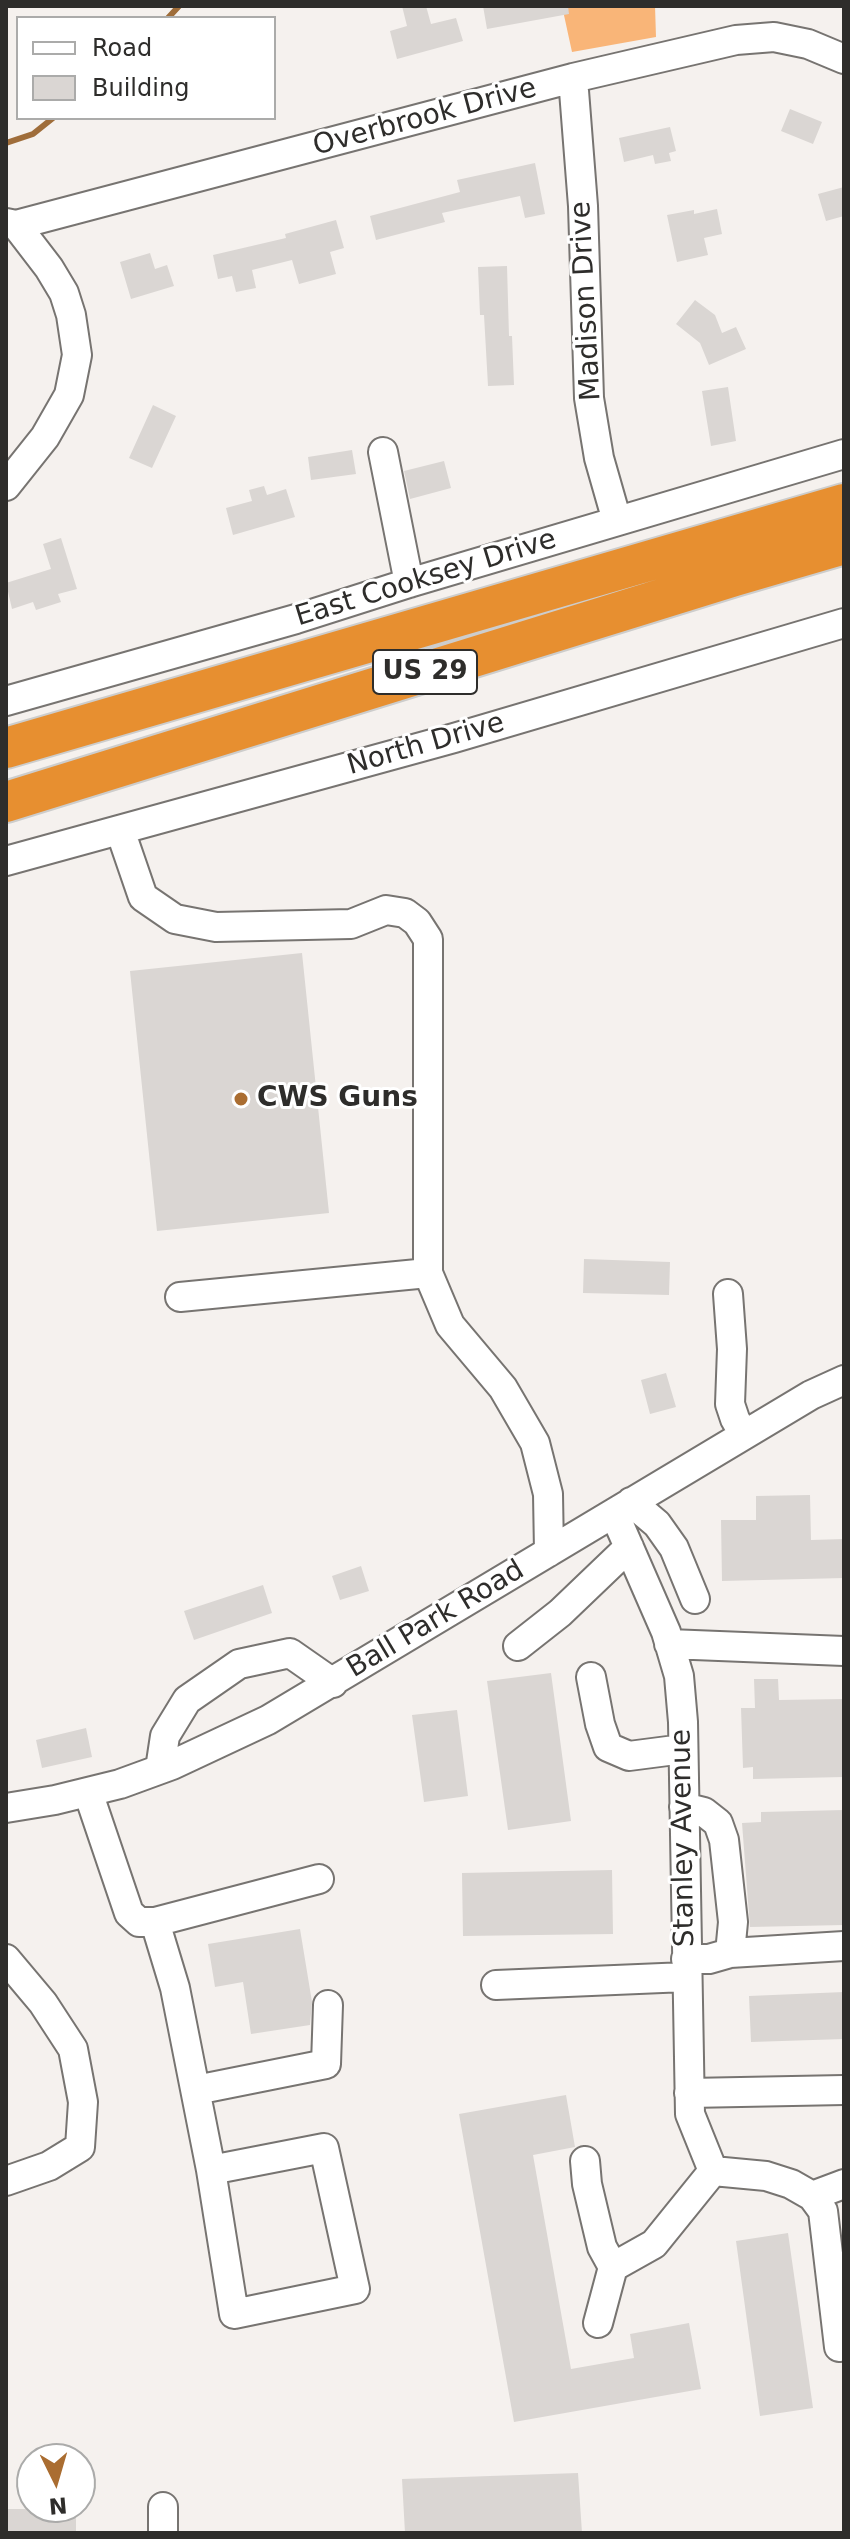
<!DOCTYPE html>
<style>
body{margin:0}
#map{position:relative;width:850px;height:2539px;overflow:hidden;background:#f5f1ee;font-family:"DejaVu Sans",sans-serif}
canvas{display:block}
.frame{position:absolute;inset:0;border:8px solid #2e2d2b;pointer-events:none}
.legend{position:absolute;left:16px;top:16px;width:260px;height:104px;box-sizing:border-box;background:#fff;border:2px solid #ababaa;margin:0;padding:10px 14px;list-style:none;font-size:24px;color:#2e2d2b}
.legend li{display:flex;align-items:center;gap:16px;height:40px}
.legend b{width:40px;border:2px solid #ababaa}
.north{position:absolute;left:16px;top:2443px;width:80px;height:80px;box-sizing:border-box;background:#fff;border:2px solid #ababaa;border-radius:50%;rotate:175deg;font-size:22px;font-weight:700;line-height:32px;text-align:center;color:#2e2d2b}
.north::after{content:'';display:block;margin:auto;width:28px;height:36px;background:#aa6d31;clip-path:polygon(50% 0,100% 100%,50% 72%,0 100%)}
</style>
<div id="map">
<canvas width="850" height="2539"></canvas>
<div class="frame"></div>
<ul class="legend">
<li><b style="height:10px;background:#fff"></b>Road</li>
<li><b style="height:22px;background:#dad6d3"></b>Building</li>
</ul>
<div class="north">N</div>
</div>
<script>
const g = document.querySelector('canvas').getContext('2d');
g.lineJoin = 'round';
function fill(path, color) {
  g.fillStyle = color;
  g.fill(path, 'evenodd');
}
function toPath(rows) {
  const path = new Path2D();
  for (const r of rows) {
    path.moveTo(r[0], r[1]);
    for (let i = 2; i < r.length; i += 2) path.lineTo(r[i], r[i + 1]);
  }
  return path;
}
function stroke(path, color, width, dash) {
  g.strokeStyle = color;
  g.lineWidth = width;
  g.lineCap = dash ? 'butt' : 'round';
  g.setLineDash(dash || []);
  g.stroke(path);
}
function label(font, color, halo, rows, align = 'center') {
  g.font = font + ' "DejaVu Sans",sans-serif';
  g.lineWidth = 6;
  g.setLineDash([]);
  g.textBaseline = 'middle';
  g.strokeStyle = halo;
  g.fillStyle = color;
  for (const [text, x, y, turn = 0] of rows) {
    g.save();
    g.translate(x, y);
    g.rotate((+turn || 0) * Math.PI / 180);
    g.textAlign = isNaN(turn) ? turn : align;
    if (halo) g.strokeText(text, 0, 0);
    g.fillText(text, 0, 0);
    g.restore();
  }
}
const green = toPath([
 [562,6,655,6,656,37,572,52]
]);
const stream = toPath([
 [168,18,179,6],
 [6,143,33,134,53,118]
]);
const building = toPath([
 [402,6,426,6,431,24,456,18,463,41,397,59,390,31,407,26],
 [483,6,568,6,569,14,487,29],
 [790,109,822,122,813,144,781,131],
 [670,127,676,151,669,153,671,161,655,164,653,155,624,162,619,138],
 [535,163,545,214,525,218,520,196,442,213,445,222,376,240,370,216,460,192,457,180],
 [844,187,844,216,826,221,818,194],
 [717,209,722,234,704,238,708,255,677,262,667,215,694,210,694,214],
 [336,220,344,248,330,252,336,274,299,284,292,260,252,270,256,288,236,292,232,276,218,279,213,255,286,238,285,234],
 [150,253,155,269,167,265,174,286,131,299,120,262],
 [507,266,509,336,512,336,514,385,488,386,484,315,480,315,478,267],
 [695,300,715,315,722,333,736,327,746,349,709,365,700,343,676,324],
 [728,387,736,441,711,446,702,391],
 [153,405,176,416,152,468,129,458],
 [352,450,356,474,311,480,308,457],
 [444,461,451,488,410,499,404,471],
 [264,486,267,495,286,489,295,517,233,535,226,508,252,501,249,490],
 [61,538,77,589,58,594,61,602,36,610,33,602,12,609,6,583,51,569,43,544],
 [302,953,329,1213,157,1231,130,971],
 [584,1259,670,1262,669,1295,583,1293],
 [666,1373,676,1407,650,1414,641,1380],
 [810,1495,811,1540,844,1539,844,1578,722,1581,721,1520,756,1520,756,1496],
 [361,1566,369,1591,340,1600,332,1576],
 [263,1585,272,1613,194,1640,184,1611],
 [551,1673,571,1821,508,1830,487,1681],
 [754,1679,778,1679,779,1700,844,1699,844,1777,753,1779,753,1767,743,1768,741,1708,755,1708],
 [457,1710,468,1796,424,1802,412,1715],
 [86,1728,92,1757,42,1768,36,1740],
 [844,1810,844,1925,750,1927,742,1823,761,1822,761,1812],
 [612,1870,613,1934,463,1936,462,1873],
 [300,1929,312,2002,310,2025,251,2034,243,1982,215,1987,208,1944],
 [844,1992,844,2039,751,2042,749,1996],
 [566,2095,575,2147,533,2155,571,2369,634,2358,630,2334,689,2323,701,2389,514,2422,459,2114],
 [788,2233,813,2408,760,2416,736,2241],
 [578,2473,582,2533,405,2533,402,2479],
 [6,2509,76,2509,76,2533,6,2533]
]);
const minor = toPath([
 [573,78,583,206,589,398,599,458,617,521],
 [6,223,16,225,573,78,736,40,774,37,808,44,844,59],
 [383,452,409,583],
 [6,486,45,437,69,395,77,355,71,315,64,293,49,268,16,225],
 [6,701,296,619,409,583,844,454],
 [120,830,143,897,175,919,216,927,351,924,386,910,405,913,417,922,428,939,428,1273,450,1325,503,1388,535,1443,548,1494,549,1552],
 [6,861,454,738,844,623],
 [728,1294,732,1349,730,1404,735,1419,744,1435],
 [180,1297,428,1273],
 [631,1502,657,1524,674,1548,695,1599],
 [614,1513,666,1632,679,1676,683,1722,690,2114,713,2171],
 [669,1644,844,1651],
 [518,1646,560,1613,629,1547],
 [591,1677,600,1724,608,1747,629,1756,683,1749],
 [160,1769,165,1736,187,1700,239,1664,290,1653,333,1683],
 [88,1792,129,1913,139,1922,155,1922,175,1988,211,2170,234,2314,355,2289,324,2148,211,2170],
 [684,1807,704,1812,718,1823,724,1840,733,1922,730,1953,709,1959,686,1959],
 [6,1808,55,1800,120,1784,172,1765,268,1720,811,1395,844,1380],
 [155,1922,319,1879],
 [730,1953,844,1946],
 [6,1959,43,2003,73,2049,83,2102,80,2147,49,2166,6,2181],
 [496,1985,686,1977],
 [196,2090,326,2064,328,2005],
 [689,2093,844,2090],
 [585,2161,587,2184,602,2247,613,2267,654,2244,713,2171],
 [713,2171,766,2176,791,2184,812,2196,823,2211,839,2347],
 [812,2196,844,2184],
 [598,2323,613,2267],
 [163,2507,163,2533]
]);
const highway = toPath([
 [6,748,844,504],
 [6,802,735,576,844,544]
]);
const markers = [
 [241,1099,8,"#aa6d31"]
];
const shields = [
 [425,672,104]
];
const shieldNames = [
 ["US 29",425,672]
];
const streetNames = [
 ["Overbrook Drive",425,118,-15],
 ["Madison Drive",587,301,-93],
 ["East Cooksey Drive",426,579,-17],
 ["North Drive",426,745,-16],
 ["Ball Park Road",436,1620,-31],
 ["Stanley Avenue",684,1838,-91]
];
const poiNames = [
 ["CWS Guns",257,1099]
];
fill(green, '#f9b578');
stroke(stream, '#9f6d3a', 6);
fill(building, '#dad6d3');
stroke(minor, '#777471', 32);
stroke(highway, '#cdcdcc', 44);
stroke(minor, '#fff', 28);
stroke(highway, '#e78f30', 40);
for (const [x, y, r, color] of markers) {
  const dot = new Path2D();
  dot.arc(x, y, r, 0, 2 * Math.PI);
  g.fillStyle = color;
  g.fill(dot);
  stroke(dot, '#fff', 3);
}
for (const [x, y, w] of shields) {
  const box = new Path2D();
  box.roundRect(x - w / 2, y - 22, w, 44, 6);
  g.fillStyle = '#fff';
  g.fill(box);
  stroke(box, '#2e2d2b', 2);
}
label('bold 26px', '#2e2d2b', null, shieldNames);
label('28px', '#2e2d2b', '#fff', streetNames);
label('bold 28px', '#2e2d2b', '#fff', poiNames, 'left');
</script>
